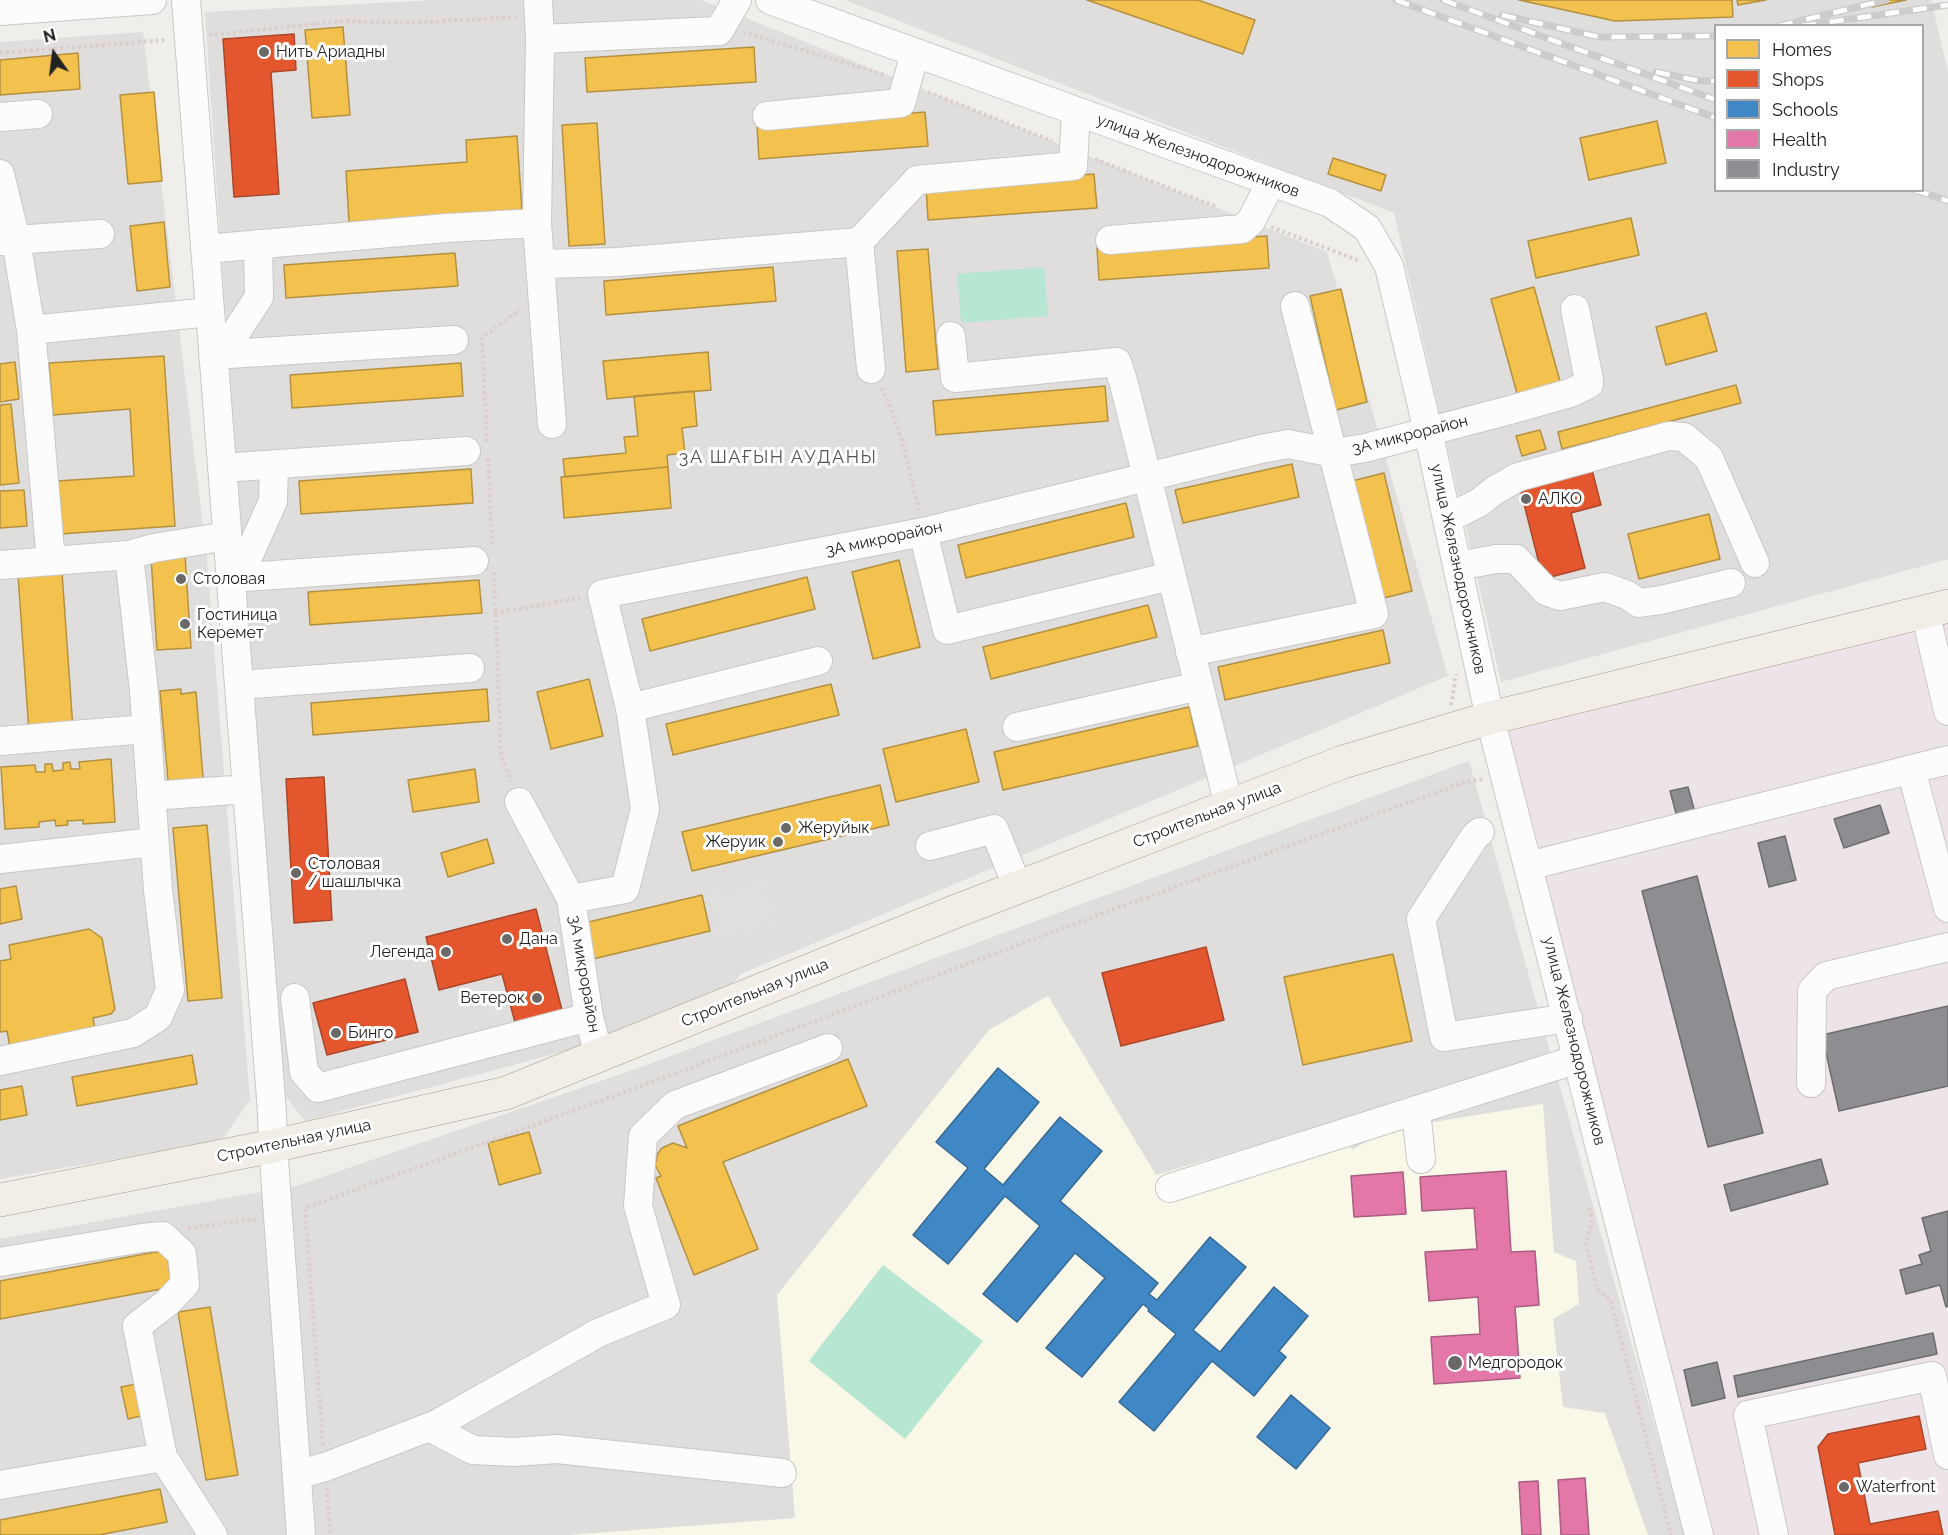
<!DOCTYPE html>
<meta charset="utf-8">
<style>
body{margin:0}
#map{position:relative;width:1948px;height:1535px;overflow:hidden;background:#f0eeeb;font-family:Raleway,sans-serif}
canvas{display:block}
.legend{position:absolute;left:1714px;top:24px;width:210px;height:168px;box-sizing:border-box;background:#fff;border:2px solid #a7a7a7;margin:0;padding:8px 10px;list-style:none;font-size:18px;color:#222}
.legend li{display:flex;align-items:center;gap:12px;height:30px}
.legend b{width:30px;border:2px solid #a7a7a7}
.north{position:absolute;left:24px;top:24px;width:60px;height:60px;-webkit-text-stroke:4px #fff;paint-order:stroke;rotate:346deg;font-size:16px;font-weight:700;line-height:24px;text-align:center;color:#222}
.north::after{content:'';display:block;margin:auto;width:21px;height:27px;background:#222;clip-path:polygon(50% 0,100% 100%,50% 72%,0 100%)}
</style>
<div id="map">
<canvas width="1948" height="1535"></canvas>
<ul class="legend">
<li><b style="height:16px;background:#f2c14e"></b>Homes</li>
<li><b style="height:16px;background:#e4572e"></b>Shops</li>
<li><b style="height:16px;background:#3f88c5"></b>Schools</li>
<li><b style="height:16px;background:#e377a8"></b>Health</li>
<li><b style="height:16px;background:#8d8d92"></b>Industry</li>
</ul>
<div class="north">N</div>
</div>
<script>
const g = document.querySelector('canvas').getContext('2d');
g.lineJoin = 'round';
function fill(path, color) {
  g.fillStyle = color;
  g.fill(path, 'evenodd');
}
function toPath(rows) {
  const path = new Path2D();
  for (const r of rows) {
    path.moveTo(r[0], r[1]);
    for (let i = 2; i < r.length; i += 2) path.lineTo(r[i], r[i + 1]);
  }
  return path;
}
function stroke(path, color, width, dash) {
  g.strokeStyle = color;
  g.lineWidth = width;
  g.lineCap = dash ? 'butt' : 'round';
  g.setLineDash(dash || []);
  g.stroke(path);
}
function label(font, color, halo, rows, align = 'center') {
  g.font = font + ' Raleway,sans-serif';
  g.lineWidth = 6;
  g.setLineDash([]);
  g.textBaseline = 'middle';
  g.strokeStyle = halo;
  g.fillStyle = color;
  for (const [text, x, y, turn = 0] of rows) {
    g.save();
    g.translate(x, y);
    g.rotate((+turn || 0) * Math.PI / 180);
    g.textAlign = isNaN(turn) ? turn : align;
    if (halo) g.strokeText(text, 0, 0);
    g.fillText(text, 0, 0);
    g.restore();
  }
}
const residential = toPath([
 [434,0,701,0,1327,252,1448,676,741,974,721,997,610,1039,305,1121,277,1085,205,12],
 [845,0,1931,0,1948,72,1948,559,1501,682,1394,213],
 [1716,26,1922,26,1922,190,1716,190],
 [143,32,207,559,250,1100,221,1141,0,1179,0,42],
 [1469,761,1685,1535,0,1535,0,1239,299,1185,630,1071]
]);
const industrial = toPath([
 [1948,606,1948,1535,1699,1535,1490,718]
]);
const education = toPath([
 [1048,996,1156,1175,1339,1121,1352,1150,1386,1130,1543,1104,1554,1252,1576,1261,1579,1304,1553,1319,1563,1407,1605,1413,1648,1535,569,1535,795,1518,777,1295,989,1030]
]);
const pitch = toPath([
 [1044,267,1048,316,961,323,957,274],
 [883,1265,983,1341,905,1439,809,1361]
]);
const parking = toPath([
 [763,885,772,921,720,940,709,896]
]);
const homes = toPath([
 [1087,0,1198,0,1255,20,1243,54,1087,0],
 [1519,0,1732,0,1733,17,1615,21,1519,0],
 [1737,0,1766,0,1738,5,1737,0],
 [1871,0,1906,0,1872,7,1871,0],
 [343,27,350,115,312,118,305,30,343,27],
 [754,47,756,82,587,92,585,58,754,47],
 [78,53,80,89,0,95,0,60,78,53],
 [154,92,162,181,128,184,120,95,154,92],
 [925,112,928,146,759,159,757,126,925,112],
 [1657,121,1666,163,1589,180,1580,138,1657,121],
 [597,123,605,244,569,246,562,125,597,123],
 [517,136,522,210,349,222,346,171,467,162,466,140,517,136],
 [1333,158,1386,175,1381,191,1328,174,1333,158],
 [1094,174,1097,208,928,220,926,187,1094,174],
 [1631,218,1639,255,1536,278,1528,241,1631,218],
 [164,222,170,287,137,291,130,226,164,222],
 [1267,236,1269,268,1099,280,1097,248,1267,236],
 [928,249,938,369,906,372,897,251,928,249],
 [455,253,458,286,286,298,284,265,455,253],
 [773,267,776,301,606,315,604,281,773,267],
 [1534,287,1561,385,1518,397,1491,299,1534,287],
 [1341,289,1367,402,1336,410,1310,296,1341,289],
 [1706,313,1717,351,1666,365,1656,327,1706,313],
 [708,352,711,390,607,399,603,361,708,352],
 [164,356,175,526,60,534,57,481,134,476,130,409,53,415,49,363,164,356],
 [15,362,19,399,0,402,0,364,15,362],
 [461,363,463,396,292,408,290,375,461,363],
 [1736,385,1741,403,1562,449,1558,432,1736,385],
 [1105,386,1108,421,936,435,933,401,1105,386],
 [694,391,697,426,682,428,685,453,667,455,668,467,565,477,563,459,626,453,624,437,638,436,634,396,694,391],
 [11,404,19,483,0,485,0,405,11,404],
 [1540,430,1546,449,1522,456,1516,436,1540,430],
 [1292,464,1299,497,1183,523,1175,490,1292,464],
 [668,467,671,508,564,518,561,477,668,467],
 [471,469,473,503,301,514,299,481,471,469],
 [1384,473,1412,591,1380,599,1352,481,1384,473],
 [24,490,27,526,0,528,0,491,24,490],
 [1126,503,1134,537,966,578,958,545,1126,503],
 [1709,514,1720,559,1639,579,1628,534,1709,514],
 [185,555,191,648,157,650,151,557,185,555],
 [899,560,920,647,873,659,852,572,899,560],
 [62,572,73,729,29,732,18,575,62,572],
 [807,577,815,609,650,651,642,619,807,577],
 [479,580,482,613,310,625,308,592,479,580],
 [1148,605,1157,637,991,679,983,647,1148,605],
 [1383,630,1390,663,1225,700,1218,667,1383,630],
 [589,679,603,736,551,749,537,692,589,679],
 [831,684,839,715,673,755,666,724,831,684],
 [181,689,181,694,196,692,204,789,169,792,160,691,181,689],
 [487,689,489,721,313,735,311,703,487,689],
 [1189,707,1198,746,1003,790,994,752,1189,707],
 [966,729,979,782,896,802,883,749,966,729],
 [111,759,115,822,83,824,83,820,67,821,68,825,56,826,55,820,39,822,39,827,5,829,1,767,35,765,36,772,45,772,45,764,52,764,53,771,63,770,63,763,70,762,71,769,80,769,79,762,111,759],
 [475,769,479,802,413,812,408,780,475,769],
 [880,785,889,825,692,871,682,832,880,785],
 [207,825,222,998,188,1001,173,828,207,825],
 [487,839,494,863,448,877,441,853,487,839],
 [16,886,22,919,0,924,0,889,16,886],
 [702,895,710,931,585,961,576,925,702,895],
 [89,929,102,938,115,1009,111,1014,93,1018,95,1030,10,1047,7,1031,0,1032,0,961,11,959,9,945,89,929],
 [1393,954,1412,1041,1303,1065,1284,977,1393,954],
 [192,1055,197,1084,77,1106,72,1077,192,1055],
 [848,1059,867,1106,723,1162,758,1249,694,1275,656,1178,661,1176,655,1165,658,1153,662,1148,673,1143,687,1148,678,1126,848,1059],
 [22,1086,27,1115,0,1120,0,1090,22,1086],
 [529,1132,541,1173,499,1185,488,1143,529,1132],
 [166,1250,172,1287,0,1319,0,1281,166,1250],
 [210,1307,238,1475,206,1480,178,1312,210,1307],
 [136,1384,141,1416,128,1419,121,1387,136,1384],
 [160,1489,167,1522,99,1535,0,1535,0,1520,160,1489]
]);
const shops = toPath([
 [294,34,296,70,271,72,279,194,234,197,223,39,294,34],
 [1590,462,1601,505,1571,513,1585,568,1543,579,1518,480,1590,462],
 [324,777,332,920,294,923,286,779,324,777],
 [536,909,563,1014,516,1026,502,974,439,990,426,937,536,909],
 [1206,947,1224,1020,1121,1046,1102,973,1206,947],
 [405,979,418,1032,327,1055,313,1003,405,979],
 [1919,1416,1926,1449,1858,1463,1870,1524,1938,1511,1943,1535,1835,1535,1818,1447,1828,1434,1919,1416]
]);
const schools = toPath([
 [998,1068,1039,1102,984,1169,1003,1185,1060,1117,1102,1151,1060,1201,1158,1283,1149,1294,1157,1300,1210,1237,1246,1267,1193,1330,1220,1352,1274,1287,1308,1316,1279,1351,1286,1357,1254,1396,1212,1361,1154,1431,1119,1402,1176,1334,1148,1311,1149,1309,1143,1304,1082,1377,1046,1348,1105,1278,1075,1253,1017,1322,983,1294,1040,1226,1005,1196,948,1264,913,1235,968,1168,936,1142,998,1068],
 [1291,1395,1330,1428,1296,1469,1257,1437,1291,1395]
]);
const health = toPath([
 [1506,1171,1511,1252,1535,1251,1539,1305,1515,1307,1520,1378,1434,1384,1431,1337,1480,1334,1478,1297,1429,1301,1425,1252,1477,1249,1474,1208,1422,1211,1420,1177,1506,1171],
 [1403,1172,1406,1214,1354,1217,1351,1176,1403,1172],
 [1585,1478,1589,1535,1561,1535,1558,1480,1585,1478],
 [1538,1481,1541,1535,1522,1535,1519,1482,1538,1481]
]);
const industry = toPath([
 [1688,787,1696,816,1678,821,1670,791,1688,787],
 [1880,805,1889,833,1844,848,1834,819,1880,805],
 [1785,836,1796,880,1769,887,1758,843,1785,836],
 [1697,876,1763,1133,1708,1147,1642,891,1697,876],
 [1948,1006,1948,1086,1839,1111,1822,1035,1948,1006],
 [1821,1159,1828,1184,1731,1211,1724,1185,1821,1159],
 [1948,1211,1948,1306,1946,1307,1940,1285,1906,1294,1900,1270,1922,1264,1919,1255,1931,1251,1922,1218,1948,1211],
 [1933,1333,1937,1354,1738,1397,1734,1376,1933,1333],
 [1717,1362,1725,1398,1692,1406,1684,1370,1717,1362]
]);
const path = toPath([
 [743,32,885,75],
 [209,35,344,21,410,23,516,17],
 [0,53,166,40],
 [928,92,1052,141],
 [1095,159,1217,207],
 [1271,227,1360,261],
 [881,388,889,404,903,444,919,510],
 [487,442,482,338,520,309],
 [488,458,492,547],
 [494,572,501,756,511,781],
 [495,613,580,598],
 [1451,705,1456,674],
 [1589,1208,1592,1221,1586,1245,1597,1289,1611,1301,1671,1535],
 [188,1228,254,1219,254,1223],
 [323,1445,305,1208,655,1081,1101,914,1465,782,1483,779],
 [327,1488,330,1535]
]);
const minor = toPath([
 [186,0,272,1112,273,1146,301,1535],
 [770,0,1330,203,1367,228,1389,266,1428,431,1490,718,1699,1535],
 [0,11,152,0],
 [540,39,719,31,737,0],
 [767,116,901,103,915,53],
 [0,117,38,114],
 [0,174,16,240,31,330,51,561],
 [537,223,552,424],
 [1110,240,1242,229,1251,221,1271,182],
 [0,241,100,234],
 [859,242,871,369],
 [205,249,447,228,537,223,540,39,538,0],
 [540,264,618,262,859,242,917,180,1073,166,1076,111],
 [31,330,210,312],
 [951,336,955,378,1117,362,1124,384,1229,806],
 [213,355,454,340],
 [221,355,259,297,258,244],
 [222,468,466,451],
 [1447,519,1480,502,1495,490,1518,477,1669,436,1684,437,1709,458,1755,563],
 [923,532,947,630,1171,576],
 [0,565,129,555],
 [1458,566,1496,559,1516,559,1546,591,1560,596,1605,587,1627,595,1639,603,1661,600,1731,583],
 [239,577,273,501,274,465],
 [231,578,474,561],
 [1925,611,1948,711],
 [1190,652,1374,614,1295,306],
 [239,685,470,668],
 [630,708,818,661],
 [1017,727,1199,686],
 [0,741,146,729],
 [1911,769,1948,908],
 [151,796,247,789],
 [519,802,571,899],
 [1480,832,1475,836,1421,919,1444,1037,1568,1018],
 [930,846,994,829,1018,888],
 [0,859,154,842],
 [1528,866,1948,760],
 [295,998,304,1072,318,1088,589,1017],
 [599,1056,589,1017,571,899,625,889,645,809,630,708,602,594,923,532,1261,449,1288,444,1334,453,1365,448,1510,410,1570,393,1589,384,1589,380,1575,309],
 [0,1061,133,1033,158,1017,170,990,158,890,144,691,129,555,154,548,227,536],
 [1811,1083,1812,991,1826,976,1948,947],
 [1416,1110,1421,1159],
 [1170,1188,1578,1059],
 [0,1262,142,1238,163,1236,182,1254,185,1284,167,1303,137,1326,163,1457],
 [429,1427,473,1450,514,1452,557,1449,782,1473],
 [297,1475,325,1467,437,1424,598,1333,666,1305,638,1206,643,1136,675,1105,828,1048],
 [0,1485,163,1457,213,1535],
 [1774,1535,1748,1415,1932,1376,1948,1455]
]);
const major = toPath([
 [0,1200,273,1146,506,1093,954,912,1343,762,1490,718,1948,606]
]);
const rail = toPath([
 [1396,0,1716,118],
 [1443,0,1716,100],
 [1502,15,1599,37,1716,36],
 [1779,26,1886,0],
 [1802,26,1948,5],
 [1656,72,1700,81,1716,81],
 [1915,190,1948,201]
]);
const markers = [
 [264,52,6,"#6a6968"],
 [1526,499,6,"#6a6968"],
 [181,579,6,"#6a6968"],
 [185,624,6,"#6a6968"],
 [786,828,6,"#6a6968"],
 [778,842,6,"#6a6968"],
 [296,873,6,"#6a6968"],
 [507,939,6,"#6a6968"],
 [446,952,6,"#6a6968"],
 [537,998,6,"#6a6968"],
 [336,1033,6,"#6a6968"],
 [1455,1363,8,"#6a6968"],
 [1844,1487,6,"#6a6968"]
];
const poiNames = [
 ["Нить Ариадны",276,52],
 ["АЛКО",1538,499],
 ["Столовая",193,579],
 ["Гостиница",197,615],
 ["Керемет",197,633],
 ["Жеруйык",798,828],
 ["Жеруик",766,842,"right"],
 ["Столовая",308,864],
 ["/ шашлычка",308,882],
 ["Дана",519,939],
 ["Легенда",434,952,"right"],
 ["Ветерок",525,998,"right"],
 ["Бинго",348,1033],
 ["Медгородок",1468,1363],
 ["Waterfront",1856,1487]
];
const streetNames = [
 ["улица Железнодорожников",1198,156,20],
 ["3А микрорайон",1410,435,-14],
 ["3А микрорайон",884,539,-12],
 ["улица Железнодорожников",1458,569,78],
 ["Строительная улица",1207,815,-21],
 ["3А микрорайон",584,974,80],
 ["Строительная улица",755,993,-22],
 ["улица Железнодорожников",1574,1041,76],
 ["Строительная улица",294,1141,-12]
];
const neighbourhoodNames = [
 ["3А ШАҒЫН АУДАНЫ",778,458]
];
fill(residential, '#dfdedc');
fill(industrial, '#ede4e9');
fill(education, '#f8f7e8');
fill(pitch, '#b7e6d2');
fill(parking, '#e0dfde');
fill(homes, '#f2c14e');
stroke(homes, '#b49141', 1.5);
fill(shops, '#e4572e');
stroke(shops, '#aa472a', 1.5);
fill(schools, '#3f88c5');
stroke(schools, '#366994', 1.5);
fill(health, '#e377a8');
stroke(health, '#a95e80', 1.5);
fill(industry, '#8d8d92');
stroke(industry, '#6d6d70', 1.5);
stroke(minor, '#c9c8c7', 30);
stroke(major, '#a79c86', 34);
stroke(path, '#dccecd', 4, [3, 3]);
stroke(minor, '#fdfcfc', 28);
stroke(major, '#f3ede7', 33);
stroke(rail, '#ccc', 7);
stroke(rail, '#fff', 4.5, [14]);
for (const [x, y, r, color] of markers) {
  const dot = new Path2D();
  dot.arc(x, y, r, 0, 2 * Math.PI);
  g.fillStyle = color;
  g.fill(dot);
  stroke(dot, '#fff', 2);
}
label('16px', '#222', '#fff', poiNames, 'left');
label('16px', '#222', '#fff', streetNames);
g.letterSpacing = '1.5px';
label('18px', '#555', '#fff', neighbourhoodNames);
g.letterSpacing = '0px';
</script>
